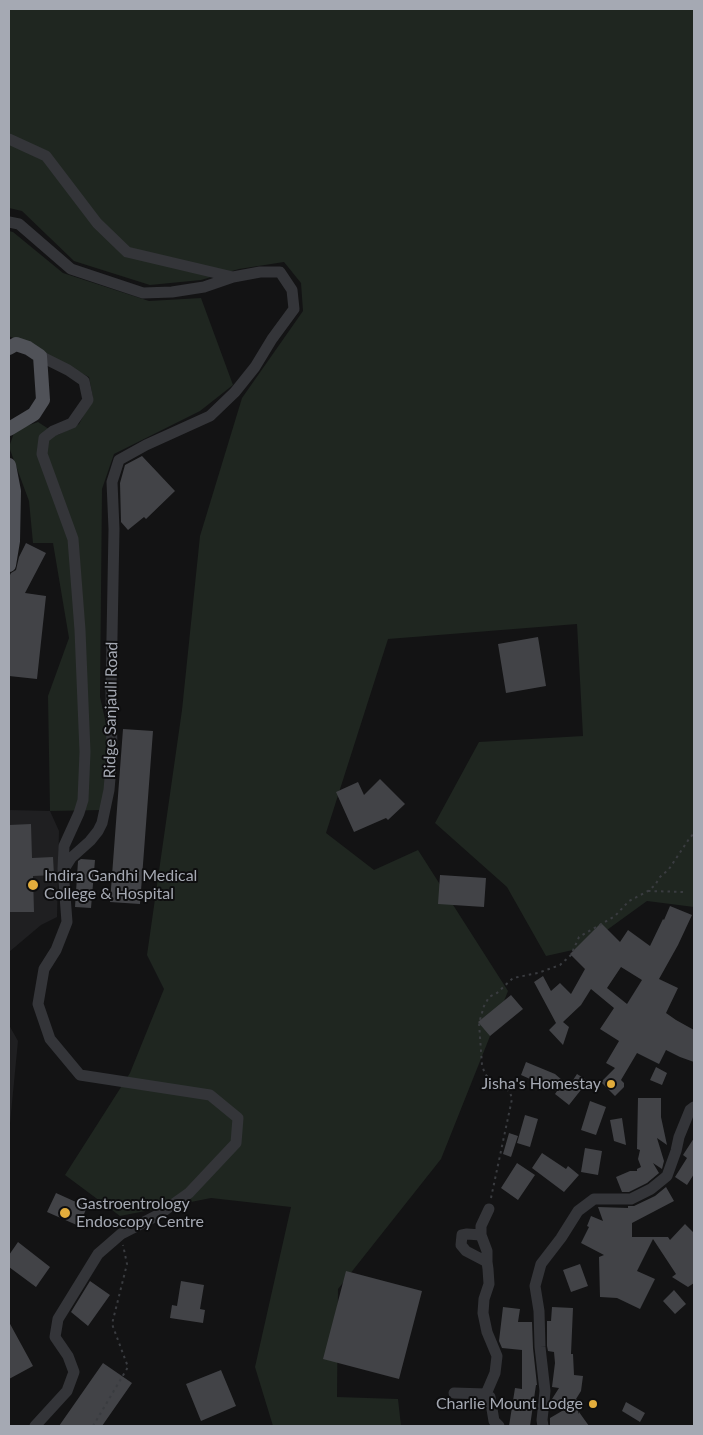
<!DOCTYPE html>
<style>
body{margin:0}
#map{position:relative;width:703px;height:1435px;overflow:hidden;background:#131314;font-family:Lato,sans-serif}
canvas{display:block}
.frame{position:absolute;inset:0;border:10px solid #a5a9b3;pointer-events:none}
</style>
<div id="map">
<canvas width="703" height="1435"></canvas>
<div class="frame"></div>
</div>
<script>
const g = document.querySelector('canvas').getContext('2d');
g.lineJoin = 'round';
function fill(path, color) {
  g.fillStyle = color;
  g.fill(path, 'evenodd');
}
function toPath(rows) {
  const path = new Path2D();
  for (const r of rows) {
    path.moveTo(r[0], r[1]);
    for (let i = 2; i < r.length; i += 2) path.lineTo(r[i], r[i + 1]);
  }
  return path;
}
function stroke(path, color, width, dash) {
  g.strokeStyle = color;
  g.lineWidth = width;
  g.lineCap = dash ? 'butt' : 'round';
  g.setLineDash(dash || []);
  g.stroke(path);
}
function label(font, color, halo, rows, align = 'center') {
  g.font = font + ' Lato,sans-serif';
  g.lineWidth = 4;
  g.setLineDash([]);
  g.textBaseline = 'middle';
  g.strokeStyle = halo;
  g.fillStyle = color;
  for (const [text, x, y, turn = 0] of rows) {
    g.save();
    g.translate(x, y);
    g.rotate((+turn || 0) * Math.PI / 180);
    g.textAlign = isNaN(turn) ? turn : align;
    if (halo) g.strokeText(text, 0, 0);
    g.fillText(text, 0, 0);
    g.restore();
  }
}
const built = toPath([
 [9,810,50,811,59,831,57,917,41,925,9,952],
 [9,1025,18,1041,9,1134]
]);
const green = toPath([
 [9,9,694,9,694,907,647,901,582,948,546,956,507,887,435,823,479,742,583,736,577,624,388,639,326,833,374,870,418,850,508,991,441,1159,338,1289,337,1397,398,1399,401,1426,273,1426,255,1367,291,1207,211,1198,120,1216,65,1175,130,1073,164,989,147,955,182,710,200,536,242,398,303,311,301,283,284,262,239,269,201,280,150,285,74,261,22,211,9,208],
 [9,231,13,232,63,273,149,301,201,298,233,385,200,411,114,454,102,489,100,697,114,759,103,810,50,811,48,696,69,638,53,543,33,543,29,501,9,447,15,430,38,422,58,435,79,424,93,398,89,377,9,336]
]);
const building = toPath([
 [142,456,175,491,146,519,144,517,128,530,121,522,120,483,125,465],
 [26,543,46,553,25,593,46,596,37,679,9,676,9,577,11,573,16,570,19,557],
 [538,637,546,686,506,693,498,644],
 [123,729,153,731,140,904,110,902],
 [380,779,405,804,388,820,386,818,354,832,336,792,358,782,364,795],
 [31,824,32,858,53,857,54,875,33,876,34,912,9,912,9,825],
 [81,859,95,860,91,908,75,907,78,861],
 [440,875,486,878,484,907,438,904],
 [670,906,692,915,678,945,659,979,678,988,666,1013,676,1020,694,1030,694,1062,680,1057,666,1050,659,1064,637,1053,621,1080,624,1083,624,1087,615,1096,601,1082,615,1068,606,1063,619,1041,600,1029,614,1008,591,989,581,1005,563,1022,569,1027,563,1045,549,1030,556,1023,534,982,543,976,551,991,560,983,571,994,585,969,570,954,601,923,620,942,628,930,650,946,663,919,664,920],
 [621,967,642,980,627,1004,607,988],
 [511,995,523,1009,490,1036,478,1022],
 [526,1062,555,1074,569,1086,577,1074,588,1081,569,1105,555,1094,557,1091,521,1075],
 [656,1067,667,1073,662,1085,650,1080],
 [638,1098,661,1098,661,1117,667,1145,657,1138,664,1161,662,1169,653,1163,659,1173,647,1183,629,1192,622,1192,616,1177,630,1171,637,1171,637,1169,641,1167,638,1159,640,1150,637,1149],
 [590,1101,606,1107,596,1135,581,1130],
 [525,1115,538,1119,530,1147,517,1143],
 [622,1118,626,1145,614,1141,610,1120],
 [509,1133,518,1136,511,1157,503,1154],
 [694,1138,694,1174,687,1185,675,1177,687,1158,683,1155],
 [585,1148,602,1151,598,1175,581,1172],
 [542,1153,566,1169,568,1166,579,1175,564,1192,532,1168],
 [517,1163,535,1175,518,1200,501,1188],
 [666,1187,674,1201,632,1223,632,1237,668,1237,670,1240,685,1224,694,1233,694,1283,688,1287,672,1277,676,1274,653,1239,637,1271,655,1279,640,1309,617,1298,600,1297,599,1257,604,1255,581,1243,589,1227,587,1226,591,1216,603,1221,598,1207,628,1208,628,1206,634,1206,655,1196],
 [56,1193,87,1207,79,1226,47,1212],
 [18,1242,50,1267,36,1287,9,1267,9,1255],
 [580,1264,588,1286,571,1292,563,1270],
 [346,1271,422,1291,399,1379,323,1359],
 [90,1281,110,1295,88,1326,71,1312],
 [181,1281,204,1285,200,1309,205,1310,203,1323,170,1318,172,1305,177,1306],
 [674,1290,686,1304,675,1314,663,1301],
 [503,1307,520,1309,518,1322,532,1322,533,1348,537,1385,536,1385,530,1426,509,1426,515,1388,522,1389,522,1350,502,1348,499,1341],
 [552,1307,573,1308,571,1354,573,1354,574,1375,583,1376,581,1391,576,1399,579,1401,578,1414,579,1412,589,1426,550,1426,550,1418,562,1411,551,1402,552,1399,559,1388,552,1387,555,1363,554,1352,548,1351,547,1346,547,1321,551,1321],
 [9,1322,33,1366,9,1379],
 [103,1363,132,1383,102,1426,59,1426],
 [221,1370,236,1406,201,1421,186,1384],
 [626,1402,645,1413,640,1422,622,1411]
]);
const path = toPath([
 [648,891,685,892],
 [491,1198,512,1099,510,1092,504,1087,495,1084,485,1074,482,1065,479,1023,484,1006,489,997,497,993,513,978,538,973,560,965,571,955,579,937,615,916,629,901,648,891,655,885,660,877,669,869,689,839,694,833],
 [93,1426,128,1367,112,1324,127,1264,123,1245]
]);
const minor = toPath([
 [9,139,46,156,97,223,127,252,233,277],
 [9,222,19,224,71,269,143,293,172,292,204,287,233,277,260,272,280,272,292,290,294,309,272,339,255,367,235,392,210,416,146,445,119,460,112,482,114,529,111,691,112,754,109,790,102,823,98,831,90,841,71,858,64,869],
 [489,1209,481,1226,481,1235,487,1251,487,1262,488,1269,489,1284,484,1299,483,1313,487,1332,497,1356,495,1373,486,1394,490,1397,494,1421,499,1426],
 [481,1235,467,1234,462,1235,461,1245,466,1251,487,1262],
 [454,1393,486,1394],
 [35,1426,67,1391,74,1372,68,1356,55,1337,58,1319,98,1254,121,1234,158,1215,189,1193,236,1143,238,1118,210,1095,80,1075,50,1039,38,1004,44,969,56,950,67,922,63,869,64,846,79,813,83,800,85,752,80,630,73,539,42,454,44,438,53,431,72,423,88,400,84,381,68,370,40,356],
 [543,1426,542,1420,545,1391,540,1347,539,1311,535,1286,541,1264,561,1238,578,1211,594,1199,631,1199,651,1189,667,1176,676,1151,679,1137,690,1110,694,1107]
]);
const major = toPath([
 [9,348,16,344,28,348,40,356,43,400,34,414,9,429],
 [9,465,14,491,13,541,9,565]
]);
const markers = [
 [33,885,6,"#e3ad3c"],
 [611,1084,5,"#e3ad3c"],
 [65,1213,6,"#e3ad3c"],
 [593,1404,5,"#e3ad3c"]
];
const streetNames = [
 ["Ridge Sanjauli Road",111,710,-89]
];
const poiNames = [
 ["Indira Gandhi Medical",44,876],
 ["College & Hospital",44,894],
 ["Jisha's Homestay",601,1084,"right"],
 ["Gastroentrology",76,1204],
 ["Endoscopy Centre",76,1222],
 ["Charlie Mount Lodge",583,1404,"right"]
];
fill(built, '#1f1f21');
fill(green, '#1f2620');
fill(building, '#424347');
stroke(path, '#3a3c40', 2, [2.5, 4]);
stroke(minor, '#343539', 11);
stroke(major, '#505258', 14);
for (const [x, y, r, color] of markers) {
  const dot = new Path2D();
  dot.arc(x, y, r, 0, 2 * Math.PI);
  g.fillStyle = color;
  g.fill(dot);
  stroke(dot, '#0e0e0f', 2);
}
label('16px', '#a5a9b3', '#0e0e0f', streetNames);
label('16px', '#a5a9b3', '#0e0e0f', poiNames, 'left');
</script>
